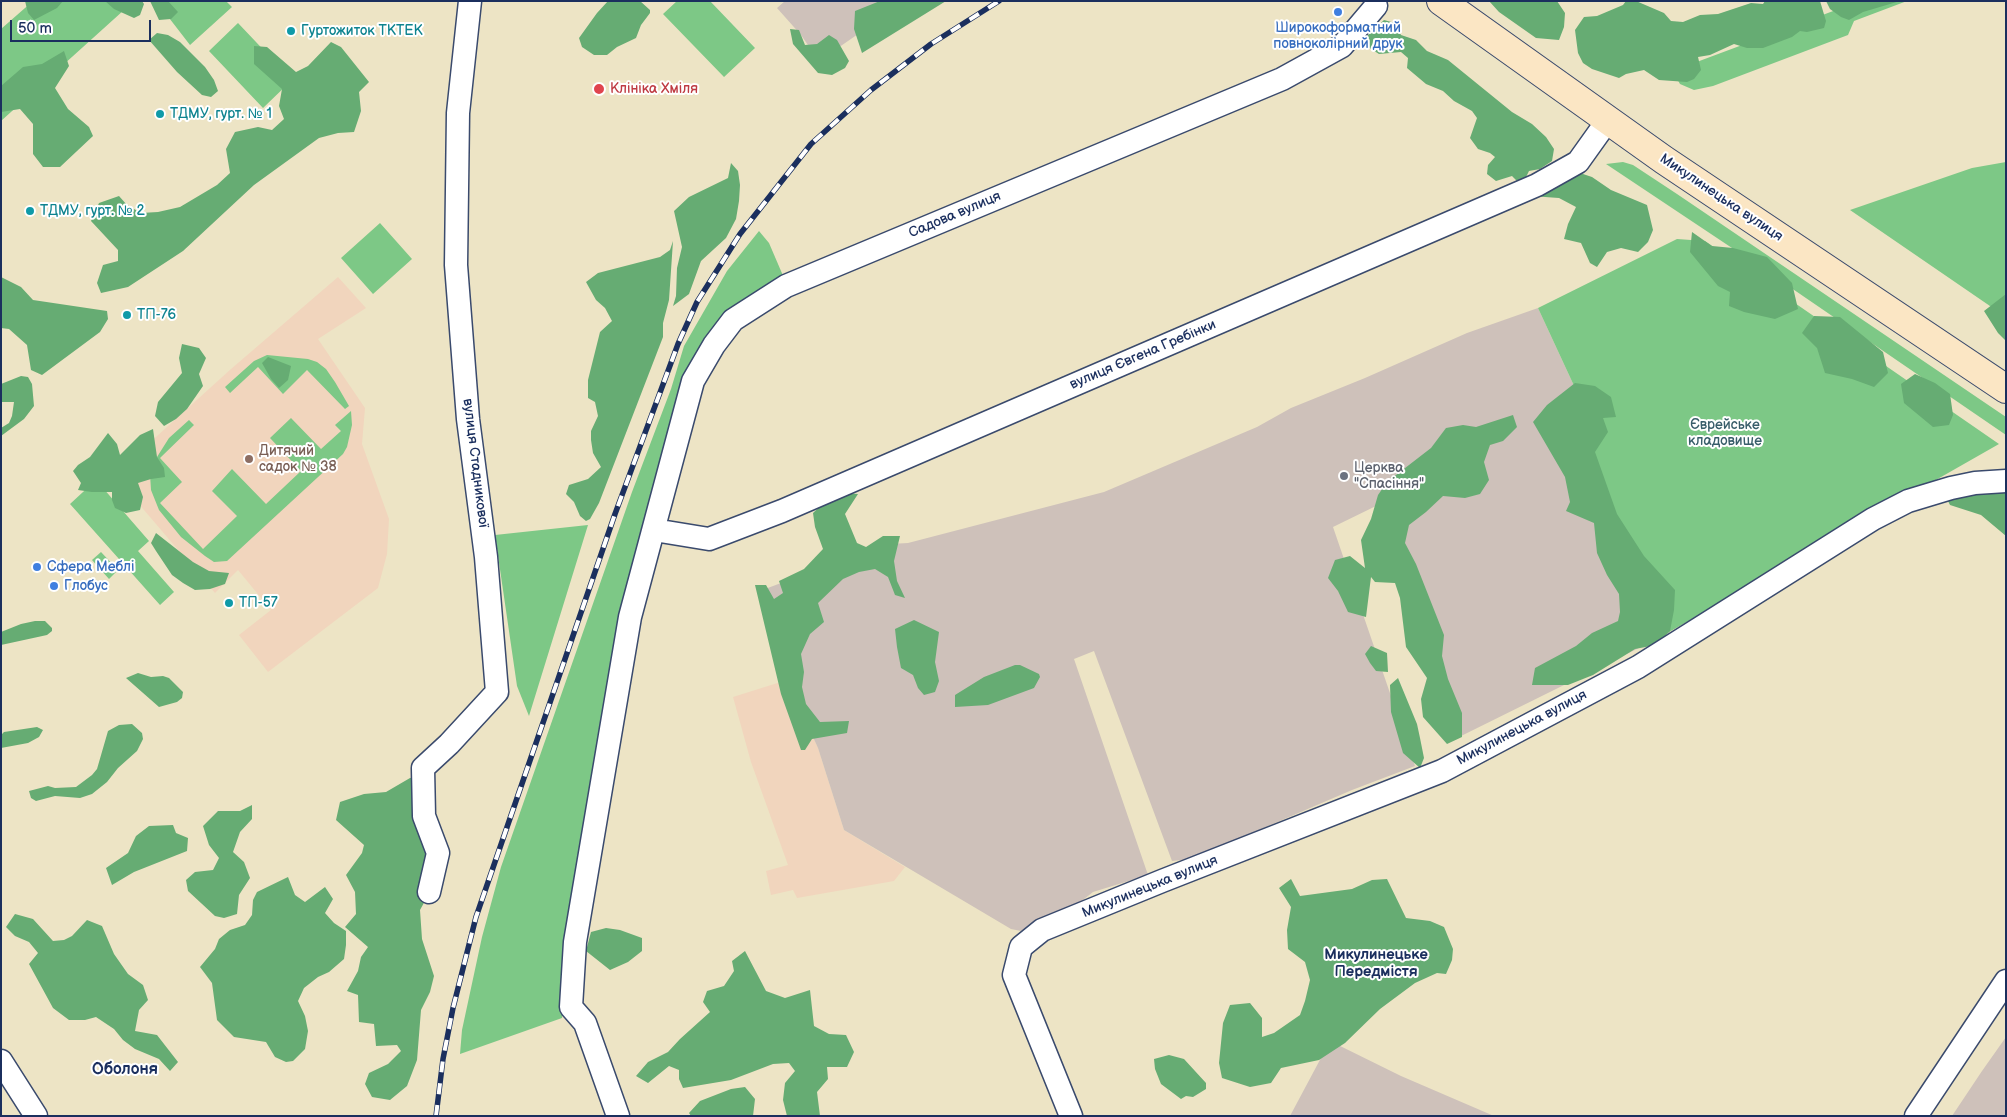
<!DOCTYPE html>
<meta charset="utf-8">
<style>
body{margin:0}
#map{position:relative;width:2007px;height:1117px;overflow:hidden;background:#ede4c5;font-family:"Balsamiq Sans",sans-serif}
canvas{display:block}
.frame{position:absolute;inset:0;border:2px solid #1b2f5e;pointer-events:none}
.scale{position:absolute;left:10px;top:20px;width:141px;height:22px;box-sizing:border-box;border:2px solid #1b2f5e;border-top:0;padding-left:6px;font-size:15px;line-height:18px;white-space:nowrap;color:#1b2f5e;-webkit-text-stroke:4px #fff;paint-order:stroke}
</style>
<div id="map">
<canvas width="2007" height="1117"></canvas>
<div class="frame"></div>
<div class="scale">50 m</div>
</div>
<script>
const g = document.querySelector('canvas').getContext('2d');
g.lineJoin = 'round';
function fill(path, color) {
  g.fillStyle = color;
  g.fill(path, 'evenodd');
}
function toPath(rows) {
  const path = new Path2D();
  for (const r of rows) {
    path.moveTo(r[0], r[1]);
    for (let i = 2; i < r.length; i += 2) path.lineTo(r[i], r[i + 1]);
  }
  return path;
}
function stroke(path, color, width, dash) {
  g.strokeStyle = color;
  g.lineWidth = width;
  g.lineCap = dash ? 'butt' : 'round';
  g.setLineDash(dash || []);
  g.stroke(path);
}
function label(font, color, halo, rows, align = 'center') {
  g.font = font + ' "Balsamiq Sans",sans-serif';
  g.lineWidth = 4;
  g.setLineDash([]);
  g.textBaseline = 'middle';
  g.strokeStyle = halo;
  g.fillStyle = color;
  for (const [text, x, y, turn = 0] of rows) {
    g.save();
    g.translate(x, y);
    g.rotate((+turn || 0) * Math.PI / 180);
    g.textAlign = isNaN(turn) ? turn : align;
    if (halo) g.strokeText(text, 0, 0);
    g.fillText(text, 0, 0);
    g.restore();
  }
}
const built = toPath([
 [338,277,366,308,318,339,365,408,362,444,389,519,387,554,378,588,268,672,239,635,271,610,238,570,215,593,114,475,231,369],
 [787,680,818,748,844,830,905,867,894,881,797,898,793,890,771,895,766,871,788,865,751,762,733,697]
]);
const industrial = toPath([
 [785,1,906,1,819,61,801,35,777,8],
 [1538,308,1582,403,1655,640,1455,739,1378,505,1333,527,1415,766,1352,790,1191,859,1172,861,1094,651,1074,659,1148,875,1093,892,1075,906,1021,931,1011,929,844,830,818,748,787,680,757,592,848,558,890,544,908,543,1104,492,1257,427,1291,408,1365,378,1467,333],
 [2006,1037,2006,1116,1952,1116,1982,1071],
 [1330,1041,1401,1076,1494,1116,1290,1116]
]);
const green = toPath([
 [33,1,134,1,1,121,1,29],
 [156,1,226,1,232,7,190,45],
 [677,1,710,1,755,48,724,77,663,14],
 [1860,1,1907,1,1854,21,1848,35,1713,86,1694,90,1680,84,1676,77,1686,66],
 [238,23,292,80,263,108,209,51],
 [1623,162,1633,165,1677,194,2006,417,2006,435,1765,270,1606,164],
 [2006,162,2006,317,1850,210,1972,168],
 [380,223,412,259,373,294,341,258],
 [759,231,769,243,784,278,687,380,569,936,562,1018,460,1054,462,1030,482,937,501,867,632,492,671,389,684,346,727,271],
 [1677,239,1705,241,1999,444,1655,640,1546,422,1582,403,1538,308],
 [267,355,308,359,317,362,326,369,335,382,349,406,345,409,307,370,283,394,258,367,230,393,225,387,254,361],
 [351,411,352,425,347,447,343,454,227,561,214,562,205,556,181,537,159,510,151,490,150,474,157,457,169,438,189,420,194,425,160,458,182,482,160,503,203,549,237,516,212,491,232,469,266,504,301,471,270,438,291,418,321,449,341,431,335,425],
 [96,480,149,541,138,551,174,592,160,605,70,504],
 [588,525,533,703,529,716,517,686,495,535],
 [101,552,118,570,109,579,92,560]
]);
const forest = toPath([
 [25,1,63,1,57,8,34,20,28,13],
 [105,1,142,1,144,4,140,15,134,18,114,9],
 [150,1,168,1,178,12,171,19,159,20],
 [608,1,640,1,650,10,650,13,641,25,636,38,617,47,607,55,594,55,582,47,579,38,597,13],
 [880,1,946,1,862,53,854,29,855,11],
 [1489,1,1557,1,1565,13,1564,27,1559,40,1536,38,1499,12],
 [1626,1,1636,1,1664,13,1671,21,1683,22,1700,15,1718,14,1751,3,1763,4,1765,1,1820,1,1826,21,1824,28,1807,32,1800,31,1792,37,1763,48,1747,48,1734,44,1710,55,1698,57,1701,70,1694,79,1687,82,1659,80,1644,70,1626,74,1619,78,1592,69,1583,63,1578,53,1575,30,1584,17,1597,16,1623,5],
 [1826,1,1900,1,1863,12,1849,20,1841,17,1830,9],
 [1384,20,1395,23,1401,35,1416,40,1427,51,1448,60,1512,112,1532,124,1546,137,1554,149,1552,161,1540,169,1529,171,1524,181,1518,182,1512,176,1496,181,1487,174,1488,165,1495,157,1490,153,1478,149,1470,138,1477,118,1472,111,1454,101,1443,91,1426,84,1407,68,1408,58,1401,52,1379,54,1365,45,1367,36],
 [790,29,799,30,805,45,817,44,829,35,837,40,849,61,845,68,832,75,818,73,793,44],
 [157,33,168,35,180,42,205,67,214,80,218,91,211,97,202,95,177,72,149,40],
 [331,42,341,47,369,82,359,92,361,111,354,132,338,133,319,138,254,185,183,251,128,287,101,293,97,283,103,265,118,261,118,250,91,221,99,203,119,196,127,205,141,213,158,212,180,207,217,185,230,173,226,149,235,132,258,127,272,130,284,119,279,106,282,89,254,64,254,46,267,47,296,72,308,66],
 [64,51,69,66,55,88,68,109,89,127,93,136,60,167,43,167,33,154,33,124,20,109,1,112,1,86,23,67,42,64],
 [731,163,738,171,740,185,739,201,736,219,726,238,701,261,689,294,673,306,676,296,677,268,682,247,674,211,689,197,728,178],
 [1559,166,1592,177,1611,190,1647,205,1653,230,1648,242,1638,252,1621,248,1607,252,1597,267,1590,263,1581,243,1564,239,1568,224,1576,207,1559,198,1531,196],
 [1692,232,1712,246,1733,248,1767,257,1792,283,1798,309,1775,319,1744,312,1729,306,1730,292,1718,286,1690,252],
 [673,241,669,300,663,323,663,337,599,503,590,519,586,521,580,516,574,502,566,494,569,485,588,479,601,467,593,453,591,440,591,431,598,416,595,402,588,398,588,380,600,332,612,321,605,308,596,300,586,282,598,273,660,257,670,250],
 [1,277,21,287,33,300,107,311,108,319,100,332,42,375,31,370,27,345,9,329,1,328],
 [2006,294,2006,341,1998,333,1984,311],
 [1814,316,1840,317,1883,352,1888,373,1874,387,1852,379,1825,373,1817,348,1802,333],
 [182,344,199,348,206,358,199,374,203,386,187,409,176,419,164,426,155,416,158,402,182,373,179,358],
 [268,357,291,366,288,380,279,388,271,379,262,363],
 [1915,374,1935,383,1950,394,1953,415,1949,425,1933,427,1904,403,1901,384],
 [21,376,28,377,32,384,34,406,24,419,1,436,1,428,9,423,12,416,14,402,1,402,1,384],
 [1575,383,1595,386,1611,397,1616,417,1603,418,1608,432,1595,452,1617,514,1644,556,1675,590,1674,610,1670,631,1656,645,1635,649,1593,675,1568,685,1532,685,1535,668,1576,646,1592,633,1618,621,1620,612,1619,594,1607,575,1597,553,1594,523,1566,511,1570,502,1565,477,1533,422,1547,405],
 [1513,415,1517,427,1503,441,1490,445,1484,462,1489,480,1480,494,1465,498,1443,496,1426,512,1409,525,1405,543,1416,564,1444,635,1442,656,1448,679,1462,713,1462,737,1447,744,1423,717,1421,699,1427,678,1406,647,1400,598,1395,583,1375,582,1371,577,1366,617,1348,612,1338,591,1328,578,1335,560,1350,556,1365,568,1361,540,1371,519,1378,495,1387,482,1431,448,1446,428,1463,425,1476,427],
 [153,429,157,457,164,468,165,477,151,479,138,483,143,497,140,510,126,513,115,508,112,500,112,492,92,492,78,490,81,483,73,471,78,465,90,457,108,433,117,444,120,455,140,435],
 [1943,491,1994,491,2006,493,2006,536,1981,515,1950,505],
 [843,493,858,494,845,514,857,543,866,547,883,536,900,536,894,561,897,581,905,598,895,595,888,577,875,569,859,572,843,579,818,603,824,622,810,634,801,654,804,672,802,687,806,704,820,722,849,721,847,733,812,739,805,750,801,750,781,694,755,585,766,585,774,599,783,593,779,581,804,569,823,549,815,527,813,513,826,501],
 [156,533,193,562,209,571,229,573,225,584,210,589,195,590,183,583,172,575,156,551,151,543],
 [914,620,939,632,935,662,939,681,935,692,924,695,918,688,913,675,901,668,897,647,895,629],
 [35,621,45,621,52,628,52,631,47,635,1,645,1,632,21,624],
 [1371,646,1387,653,1388,672,1376,671,1370,663,1365,654],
 [1015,665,1020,665,1039,674,1040,677,1034,688,988,705,955,707,955,695,984,677],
 [138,673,151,677,163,676,169,678,183,692,182,698,177,702,159,707,126,678],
 [1398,678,1417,724,1420,738,1424,758,1420,768,1403,753,1391,712,1390,685],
 [132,724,142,733,143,739,137,751,118,768,107,782,92,794,80,798,55,796,36,801,31,798,29,791,48,786,55,788,76,787,92,775,97,769,108,731,119,725],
 [37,727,43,730,39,737,28,743,1,748,1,735,4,732],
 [415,777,430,819,431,890,420,910,422,939,434,976,430,992,421,1010,417,1060,407,1086,390,1100,372,1097,365,1084,369,1073,388,1064,401,1051,397,1045,376,1046,374,1024,359,1022,358,995,347,991,358,971,361,957,368,947,345,927,356,914,355,892,346,875,362,853,364,845,336,820,340,802,364,794,386,792,410,778],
 [252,805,252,819,240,832,233,852,244,862,250,878,239,895,237,914,224,918,215,916,188,891,186,880,195,872,213,870,219,858,209,845,203,826,218,811,240,811],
 [173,825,176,833,188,838,187,851,134,872,112,885,106,868,128,853,136,836,149,826],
 [288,877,295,895,305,902,325,887,333,899,325,913,334,923,346,931,346,945,344,959,329,972,318,977,304,988,298,1001,305,1016,308,1031,305,1049,293,1061,286,1062,275,1057,266,1042,234,1037,217,1020,212,983,200,967,215,949,219,939,230,930,245,925,252,915,253,900,257,892],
 [1291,879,1300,896,1352,889,1372,880,1387,879,1406,918,1430,921,1444,927,1453,949,1452,960,1446,974,1437,973,1415,983,1380,1009,1345,1043,1319,1060,1281,1068,1271,1083,1250,1087,1222,1078,1219,1063,1223,1023,1230,1005,1250,1003,1262,1018,1262,1037,1274,1033,1300,1015,1305,1001,1310,980,1305,962,1288,949,1287,930,1291,907,1279,888],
 [15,914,33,919,53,941,64,940,72,936,87,920,102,926,114,954,128,974,143,985,148,1000,139,1010,135,1031,157,1035,178,1062,170,1071,159,1059,135,1049,123,1040,114,1029,96,1017,85,1020,69,1020,53,1008,29,964,38,953,29,942,15,936,6,927],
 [606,928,620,930,642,938,642,951,628,962,610,970,586,951,591,932],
 [745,951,766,991,785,998,810,990,814,1026,829,1034,846,1035,854,1052,847,1067,827,1067,828,1079,817,1092,820,1116,787,1116,783,1100,785,1083,795,1071,789,1063,773,1064,731,1080,683,1088,679,1079,679,1070,669,1066,648,1083,636,1076,648,1062,668,1052,680,1039,710,1012,703,1002,707,991,724,986,734,971,732,961],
 [1169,1055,1184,1059,1206,1083,1206,1089,1193,1097,1186,1096,1181,1099,1161,1084,1155,1069,1154,1059],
 [745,1087,755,1099,753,1116,691,1116,689,1113,700,1101,731,1089]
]);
const street = toPath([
 [654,530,709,539,782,511,1537,185,1578,162,1608,120],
 [429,892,438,853,424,816,423,768,449,744,497,692,486,557,468,419,456,265,458,113,470,1],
 [1,1061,36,1116],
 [618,1116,585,1023,571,1007,575,942,630,617,693,381,714,345,733,320,786,286,1282,79,1342,46,1376,6],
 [1071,1116,1014,975,1021,947,1042,930,1162,881,1442,771,1638,667,1873,519,1908,501,1951,488,1975,483,2006,481],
 [1916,1116,2006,981]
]);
const secondary = toPath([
 [1441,1,1664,160,2006,389]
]);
const rail = toPath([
 [436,1116,443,1059,453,1008,476,917,615,514,678,344,697,302,740,234,811,144,871,90,931,44,999,1]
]);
const markers = [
 [1338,12,5,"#3f7fe0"],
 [291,31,5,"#0f9aa8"],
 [599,89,6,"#e0444e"],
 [160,114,5,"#0f9aa8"],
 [30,211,5,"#0f9aa8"],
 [127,315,5,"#0f9aa8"],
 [249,459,5,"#8d6e63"],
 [1344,476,5,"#6b7280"],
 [37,567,5,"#3f7fe0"],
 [54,586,5,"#3f7fe0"],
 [229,603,5,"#0f9aa8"]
];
const shopNames = [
 ["Широкоформатний",1338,28,"center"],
 ["повноколірний друк",1338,44,"center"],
 ["Сфера Меблі",47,567],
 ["Глобус",64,586]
];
const cultureNames = [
 ["Гуртожиток TKTEK",301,31],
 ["ТДМУ, гурт. № 1",170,114],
 ["ТДМУ, гурт. № 2",40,211],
 ["ТП-76",137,315],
 ["ТП-57",239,603]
];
const healthNames = [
 ["Клініка Хміля",610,89]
];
const streetNames = [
 ["Микулинецька вулиця",1721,198,34],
 ["Садова вулиця",955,215,-23],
 ["вулиця Євгена Гребінки",1143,355,-23],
 ["вулиця Стадникової",475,463,83],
 ["Микулинецька вулиця",1522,728,-28],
 ["Микулинецька вулиця",1150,887,-22]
];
const parkNames = [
 ["Єврейське",1725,425],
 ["кладовище",1725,441]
];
const educationNames = [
 ["Дитячий",259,451],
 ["садок № 38",259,467]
];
const worshipNames = [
 ["Церква",1354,468],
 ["\"Спасіння\"",1354,484]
];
const neighbourhoodNames = [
 ["Микулинецьке",1376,955],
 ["Передмістя",1376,972]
];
const quarterNames = [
 ["Оболоня",125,1070]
];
fill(built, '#f1d5bd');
fill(industrial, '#cec1ba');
fill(green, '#7dc886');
fill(forest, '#66ac73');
stroke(street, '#3a4a6d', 25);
stroke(secondary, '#3a4a6d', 30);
stroke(street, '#fff', 22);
stroke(secondary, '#fbe6c4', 28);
stroke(rail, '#1b2f5e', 5.5);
stroke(rail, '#fff', 4, [11]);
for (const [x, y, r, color] of markers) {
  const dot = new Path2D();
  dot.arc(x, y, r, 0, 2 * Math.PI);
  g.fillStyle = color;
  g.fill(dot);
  stroke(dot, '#fff', 2);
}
label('14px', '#366cbe', '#fff', shopNames, 'left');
label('14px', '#0d838f', '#fff', cultureNames, 'left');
label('14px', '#be3a42', '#fff', healthNames, 'left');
label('14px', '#1b2f5e', '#fff', streetNames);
label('14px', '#385d6a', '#fff', parkNames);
label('14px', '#785e54', '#fff', educationNames, 'left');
label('14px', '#5b616d', '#fff', worshipNames, 'left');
label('bold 15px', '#1b2f5e', '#fff', neighbourhoodNames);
label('bold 16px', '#1b2f5e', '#fff', quarterNames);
</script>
